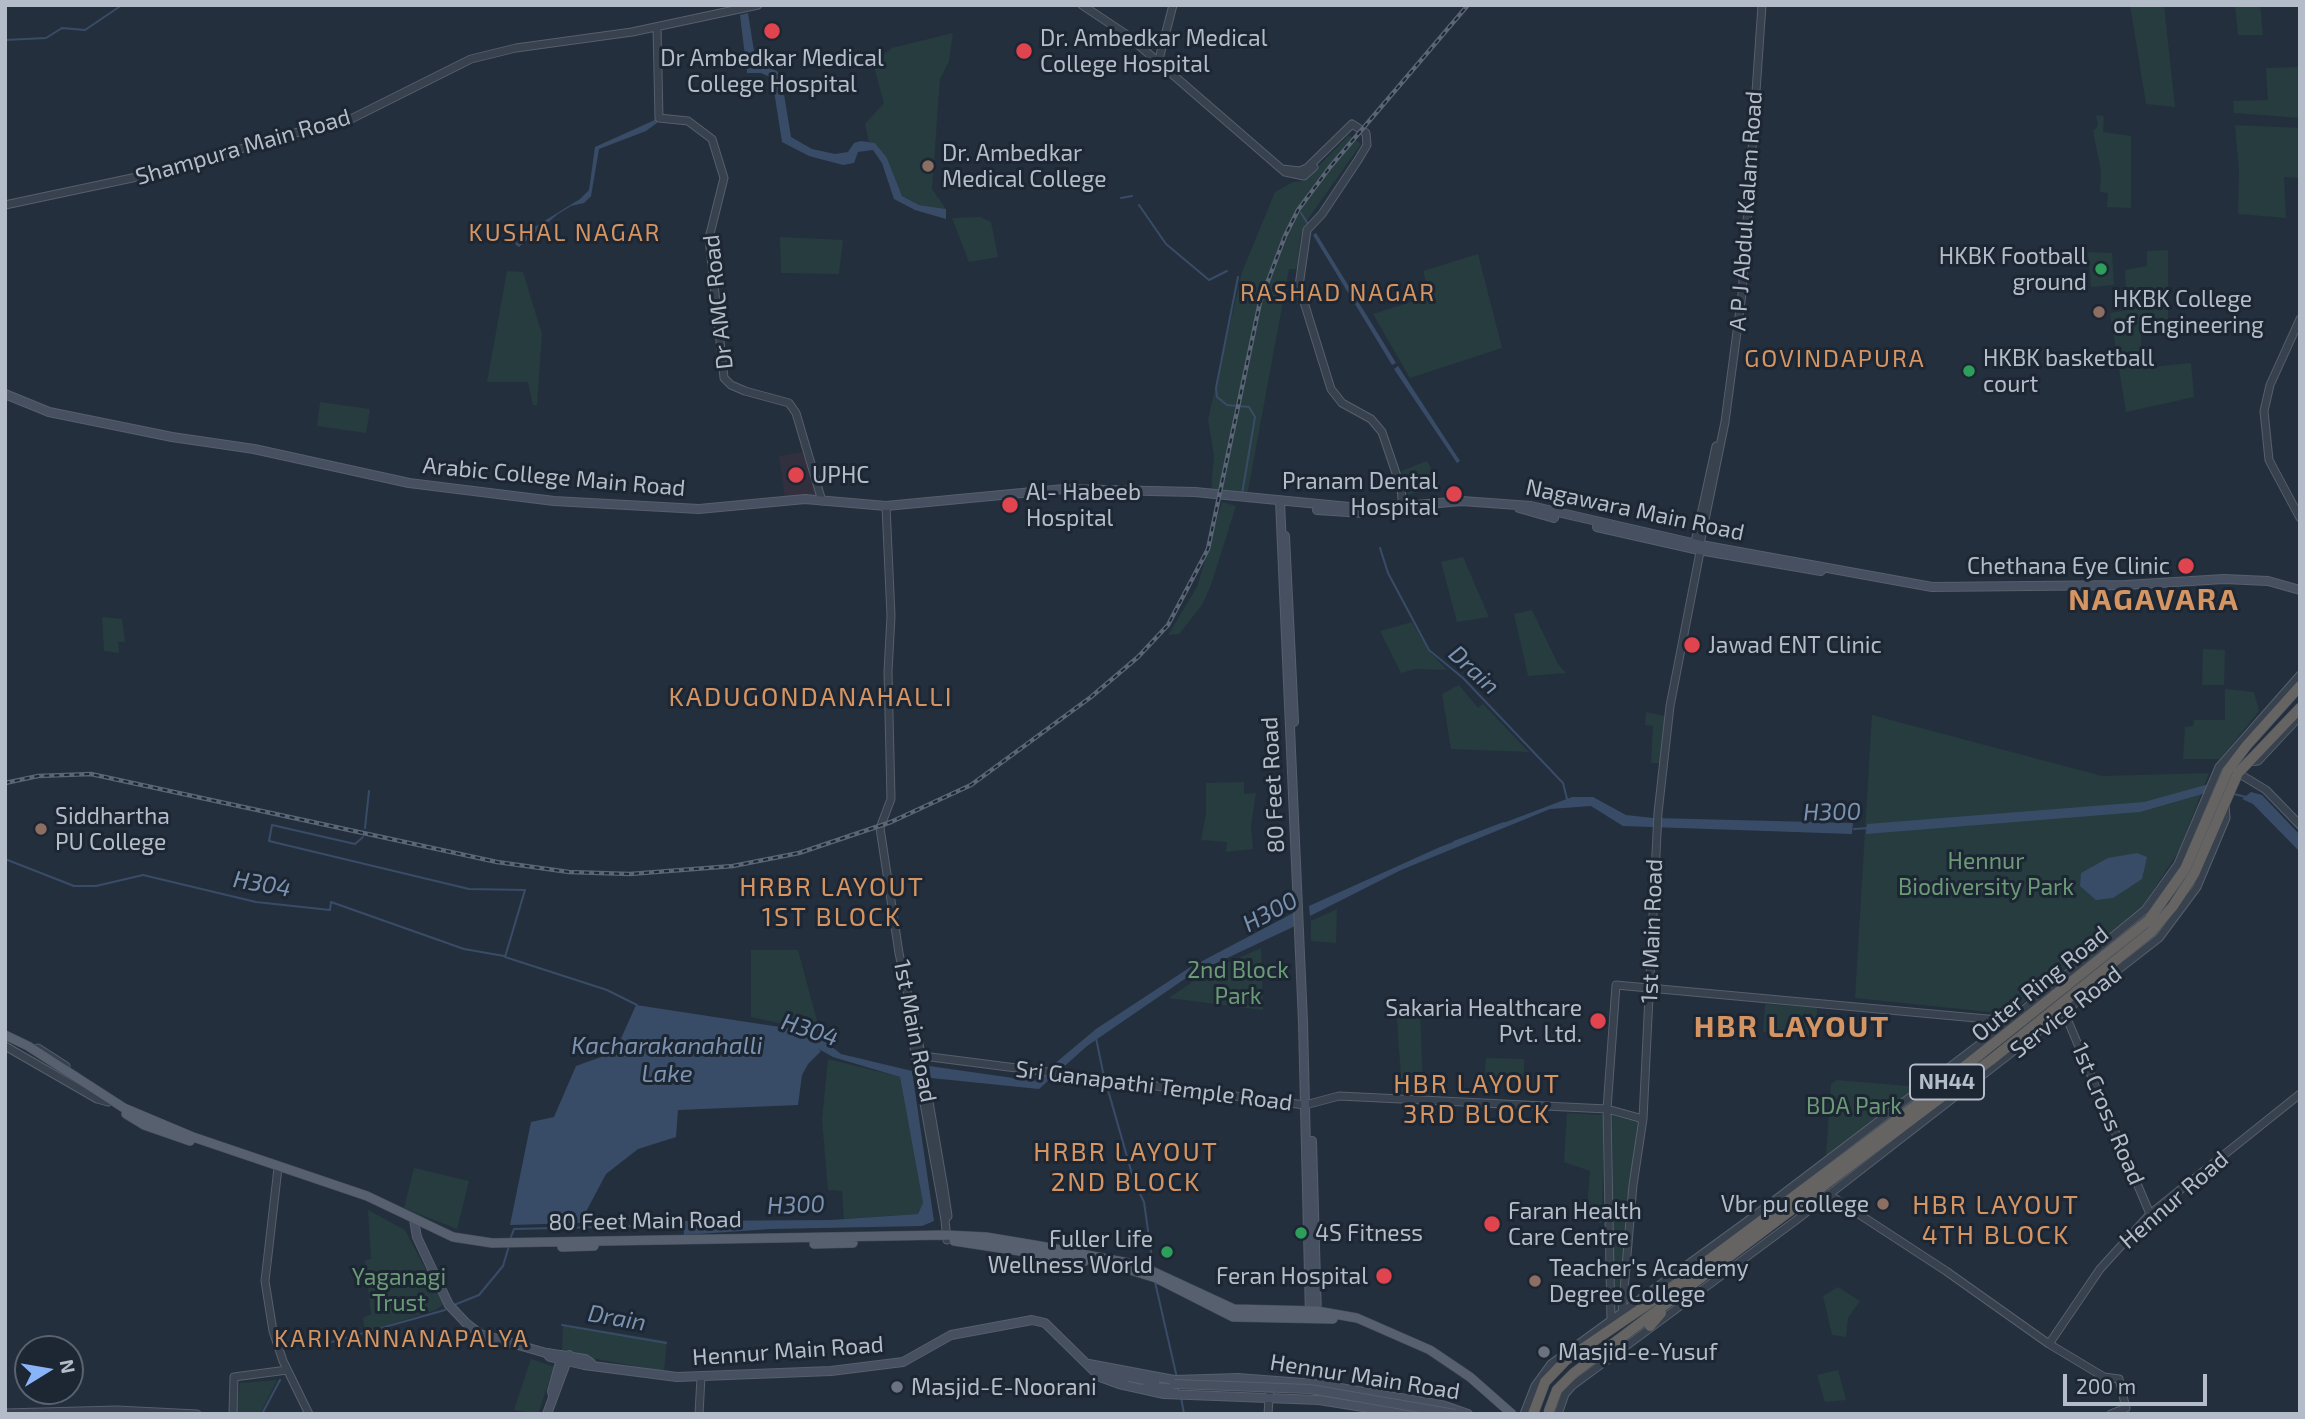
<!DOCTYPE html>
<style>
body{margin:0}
#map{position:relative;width:2305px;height:1419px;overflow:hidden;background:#242f3e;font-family:"Exo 2",sans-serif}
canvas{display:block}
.frame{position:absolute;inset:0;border:7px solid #b4bcc9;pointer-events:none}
.north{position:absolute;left:14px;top:1335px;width:70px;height:70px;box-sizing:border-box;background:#1d2633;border:2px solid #59626f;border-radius:50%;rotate:79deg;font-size:19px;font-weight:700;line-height:28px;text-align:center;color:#b4bcc9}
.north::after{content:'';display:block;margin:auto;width:24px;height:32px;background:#8ab4f8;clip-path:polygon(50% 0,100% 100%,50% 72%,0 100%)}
.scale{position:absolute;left:2063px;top:1374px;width:144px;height:32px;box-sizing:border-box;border:4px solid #b4bcc9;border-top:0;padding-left:9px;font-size:21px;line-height:24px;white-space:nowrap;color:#b4bcc9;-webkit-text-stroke:5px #1d2633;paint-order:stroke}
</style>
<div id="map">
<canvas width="2305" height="1419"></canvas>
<div class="frame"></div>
<div class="north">N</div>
<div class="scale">200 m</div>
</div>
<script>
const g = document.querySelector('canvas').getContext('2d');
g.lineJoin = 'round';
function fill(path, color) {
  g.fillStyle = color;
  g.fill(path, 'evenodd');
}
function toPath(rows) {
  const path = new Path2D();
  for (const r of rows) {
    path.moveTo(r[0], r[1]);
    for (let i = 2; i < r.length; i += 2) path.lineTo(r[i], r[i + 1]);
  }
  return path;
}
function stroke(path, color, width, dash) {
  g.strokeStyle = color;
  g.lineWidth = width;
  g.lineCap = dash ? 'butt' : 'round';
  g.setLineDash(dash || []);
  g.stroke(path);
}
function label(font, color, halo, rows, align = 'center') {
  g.font = font + ' "Exo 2",sans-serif';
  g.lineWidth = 6;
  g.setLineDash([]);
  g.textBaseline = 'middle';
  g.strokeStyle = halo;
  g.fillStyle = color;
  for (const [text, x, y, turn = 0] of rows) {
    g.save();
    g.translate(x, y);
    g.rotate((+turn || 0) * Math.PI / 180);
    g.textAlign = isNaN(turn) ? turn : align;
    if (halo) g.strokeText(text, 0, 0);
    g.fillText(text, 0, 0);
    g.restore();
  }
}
const medical = toPath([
 [803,452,818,494,785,498,779,456]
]);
const green = toPath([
 [2130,5,2164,5,2175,107,2146,104],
 [2235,5,2260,5,2263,35,2238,35],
 [953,33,949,61,940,79,932,189,946,209,919,205,902,196,887,158,875,143,869,142,865,124,884,103,873,63,892,48],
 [2300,67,2300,118,2234,113,2233,101,2268,100,2266,68],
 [2096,115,2104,116,2103,132,2131,136,2131,208,2107,207,2108,193,2100,192,2101,171,2093,131,2098,126],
 [2235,125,2300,128,2300,178,2284,177,2286,218,2238,214,2239,172],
 [1349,135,1361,144,1308,219,1300,238,1298,269,1289,269,1247,496,1211,491,1214,455,1208,419,1242,272,1275,192,1293,182,1304,181],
 [980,217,991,222,998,257,969,262,952,218],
 [780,237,843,240,839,274,781,273],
 [2168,250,2168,327,2141,328,2141,368,2191,363,2194,397,2126,412,2110,313,2127,310,2125,270,2147,266,2147,251],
 [2088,252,2112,253,2114,285,2091,287],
 [1478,254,1502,348,1410,378,1373,314,1430,296,1423,271],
 [507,271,523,272,542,334,537,405,533,405,528,382,487,382],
 [320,402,370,409,366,433,317,426],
 [1427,461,1440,484,1408,495,1401,471],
 [1222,502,1236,506,1211,585,1202,605,1179,634,1168,635,1197,587],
 [1463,557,1489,617,1457,622,1441,562],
 [1532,610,1558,664,1566,673,1528,676,1514,614],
 [102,617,122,619,125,642,118,642,119,653,104,651],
 [1412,622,1428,650,1447,670,1416,669,1401,673,1380,631],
 [2203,649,2225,650,2224,685,2202,685],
 [1459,685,1478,708,1483,704,1529,752,1451,749,1442,694],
 [2225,689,2254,692,2259,711,2220,759,2183,759,2185,727,2193,726,2194,720,2225,720],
 [1646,712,1665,716,1660,763,1651,763,1653,726,1645,725],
 [1872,715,2102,776,2209,773,2179,851,2140,910,2009,1014,1855,998],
 [1244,782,1244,794,1256,793,1251,826,1253,849,1226,852,1227,842,1201,840,1206,814,1206,783],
 [1337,909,1336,943,1311,941,1311,921],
 [1261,948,1263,1010,1169,998,1205,973],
 [751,950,798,950,820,1032,751,1017],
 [1765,1004,1817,1008,1818,1037,1763,1032],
 [1396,1006,1420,1007,1423,1094,1402,1092],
 [1486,1058,1524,1059,1524,1078,1485,1077],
 [828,1059,900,1077,923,1203,918,1214,844,1219,842,1191,828,1190,822,1120],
 [1837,1080,1919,1087,1826,1157,1831,1084],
 [1567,1113,1604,1115,1602,1223,1586,1220,1590,1171,1564,1162],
 [1612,1116,1639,1122,1619,1310,1614,1311],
 [414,1168,469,1181,457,1229,404,1208],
 [368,1210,405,1230,444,1304,436,1310,365,1332,363,1318,371,1314,365,1260,371,1259],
 [1838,1287,1860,1301,1848,1318,1846,1337,1832,1335,1823,1296],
 [563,1324,667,1341,664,1372,562,1352],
 [531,1359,554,1367,538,1414,514,1410],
 [1838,1370,1846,1400,1825,1402,1817,1375],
 [277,1380,260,1414,236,1414,240,1383]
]);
const water = toPath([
 [748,13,756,64,777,71,781,76,791,137,812,149,835,154,848,152,854,143,861,141,875,143,887,158,902,196,919,205,946,209,946,219,915,210,894,199,882,163,873,150,858,152,854,163,843,165,809,156,782,142,772,78,761,73,747,73,740,15],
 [657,119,657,123,646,131,599,149,591,196,584,203,571,206,558,214,519,247,515,244,520,236,580,199,589,190,595,147],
 [1316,233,1396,363,1392,365,1313,235],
 [1398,366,1460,461,1457,463,1394,369],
 [2209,784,2206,793,2140,812,1866,834,1867,824,2144,802],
 [2251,792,2262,795,2300,835,2300,852,2253,804,2242,799],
 [1572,797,1593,797,1626,815,1653,818,1853,823,1852,834,1623,826,1591,806,1550,809,1401,870,1310,916,1309,906,1440,847],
 [2137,853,2147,857,2142,879,2113,898,2096,900,2080,886,2081,873,2108,858],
 [1295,912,1295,926,1189,976,1087,1046,1039,1089,931,1078,929,1066,1034,1081,1096,1029,1189,968],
 [636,1005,793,1029,818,1036,841,1054,912,1071,934,1221,922,1226,770,1229,684,1235,683,1221,831,1220,918,1214,923,1203,900,1077,833,1057,817,1048,821,1051,808,1064,802,1075,798,1105,678,1110,676,1137,638,1149,606,1174,580,1223,510,1225,531,1122,554,1117,576,1066,615,1052]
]);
const stream = toPath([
 [5,40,46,38,62,28,85,30,122,5],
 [1121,198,1132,196],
 [1139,205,1166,244,1209,280,1227,271],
 [1301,213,1308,224],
 [1238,277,1216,388,1217,397,1227,405,1249,407,1255,417,1242,494],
 [1380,548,1388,573,1429,650,1463,678,1563,783,1567,799],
 [2234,794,2246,797],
 [365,828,369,791],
 [1854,829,1869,828],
 [363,837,355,844,272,825,269,841,469,889,525,890,505,957,607,990,637,1005],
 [1454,842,1504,823],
 [5,859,74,886,96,886,143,875,256,902,330,910,331,902,464,949,504,956],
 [1096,1038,1104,1077],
 [1106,1083,1134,1181,1144,1202,1153,1266],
 [511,1237,514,1229,685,1225],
 [1155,1282,1177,1378],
 [454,1305,479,1295,503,1266,509,1246],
 [562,1325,666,1343],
 [328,1343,445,1310],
 [1181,1397,1184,1414],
 [262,1414,280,1380]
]);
const tertiary = toPath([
 [1082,5,1127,35,1285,172,1304,176,1314,167],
 [657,27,659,118,688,121,712,139,724,178,709,238,724,378,731,385,745,391,789,403,796,413,822,501],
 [1158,63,1173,5],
 [1282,169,1300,171,1307,168,1352,124,1366,133,1367,145,1358,160,1322,214,1307,230,1299,286,1331,389,1342,403,1371,419,1382,432,1401,488,1403,510],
 [5,205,184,167,281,136,345,122,471,59,516,48,632,32,758,5],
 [2300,319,2270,385,2264,411,2269,460,2300,518],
 [886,506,891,616,888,672,891,799,880,828,899,953,909,1000,912,1003,943,1183,948,1216,945,1220,947,1240],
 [1694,547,1716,446],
 [1699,549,1725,422,1742,294,1762,5],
 [2247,762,2258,761,2300,716],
 [2238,773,2266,790,2300,825],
 [909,1000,906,1003,945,1220],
 [2065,1014,2150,1214],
 [5,1046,97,1099,108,1102],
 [38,1048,66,1066],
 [915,1055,1305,1105,1339,1096,1607,1109,1643,1119],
 [278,1168,265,1281,273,1331,283,1361,309,1414],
 [1828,1194,1946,1271,2049,1344,2104,1377,2119,1379,2126,1408,2111,1414],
 [1622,1314,1633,1185,1643,1119,1658,813,1670,706,1701,547],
 [1611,1322,1607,1109,1616,985,2009,1021],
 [2049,1344,2100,1269,2150,1214,2300,1094],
 [5,1413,117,1410,197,1414],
 [233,1414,234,1377,287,1370],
 [699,1414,701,1377],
 [1268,1414,1270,1384],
 [1524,1414,1535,1386,1551,1364,1746,1222,2010,1021,2145,910,2178,864,2219,767,2300,675],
 [1558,1414,1565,1394,1572,1386,1795,1221,2159,938,2197,887,2226,818,2225,804]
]);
const secondary = toPath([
 [5,394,49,412,172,437,254,449,409,483,554,501,699,509,805,499,886,506,1064,489,1195,492,1370,509,1462,501,1531,506,1701,545,1932,587,2128,585],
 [1280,501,1303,1022,1310,1316],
 [1519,508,1554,518],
 [1317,510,1363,513],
 [1597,527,1699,550,1821,571],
 [1285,536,1294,722],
 [2126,585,2224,579,2268,581,2300,590],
 [1312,1141,1317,1317],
 [414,1220,417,1237,439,1284,449,1305,466,1323,480,1334,546,1353,550,1357,584,1365,677,1377,831,1371,903,1362,951,1335,1032,1320,1045,1323,1100,1377,1119,1384,1164,1394,1319,1400,1407,1414],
 [547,1353,585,1359,591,1363],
 [1089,1364,1174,1380,1238,1378,1316,1384,1442,1405,1468,1414],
 [1091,1365,1124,1381],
 [1120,1375,1155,1382],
 [1147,1386,1174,1389],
 [553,1396,552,1391,562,1355],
 [547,1414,569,1355]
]);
const primary = toPath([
 [5,1035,28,1046,124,1108,193,1137,367,1196,453,1237,492,1243,946,1235,986,1237,1040,1246,1139,1265,1234,1309,1317,1311,1357,1318,1430,1350,1470,1377,1512,1414],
 [126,1114,144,1125,190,1141],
 [954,1241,1085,1261],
 [814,1244,853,1243],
 [562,1247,594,1246],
 [1127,1269,1156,1278,1233,1317,1333,1319]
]);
const trunk = toPath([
 [1650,1326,1661,1313],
 [1549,1411,1557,1390,1574,1373,1991,1060,2151,932,2173,906,2194,874,2238,773,2300,708],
 [1533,1414,1545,1382,1566,1360,1667,1291,1915,1106,2149,920,2185,869,2228,770,2247,745,2300,686]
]);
const rail = toPath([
 [5,783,38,776,91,774,497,862,569,872,630,874,733,866,799,853,891,822,971,785,1091,697,1138,657,1168,625,1208,549,1260,302,1285,236,1298,210,1330,167,1468,5]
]);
const secondaryBridge = toPath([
 [1174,1384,1310,1389,1455,1414]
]);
const markers = [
 [772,31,9,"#e0444e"],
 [1024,51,9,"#e0444e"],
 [928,166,7,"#8d6e63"],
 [2101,269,7,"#2e9e5b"],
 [2099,312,7,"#8d6e63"],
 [1969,371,7,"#2e9e5b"],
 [796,475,9,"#e0444e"],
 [1454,494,9,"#e0444e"],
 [1010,505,9,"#e0444e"],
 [2186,566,9,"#e0444e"],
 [1692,645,9,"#e0444e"],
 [41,829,7,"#8d6e63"],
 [1598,1021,9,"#e0444e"],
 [1883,1204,7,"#8d6e63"],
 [1492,1224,9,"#e0444e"],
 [1301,1233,7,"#2e9e5b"],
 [1167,1252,7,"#2e9e5b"],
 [1384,1276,9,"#e0444e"],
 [1535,1281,7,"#8d6e63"],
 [1544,1352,7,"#6b7280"],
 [897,1387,7,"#6b7280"]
];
const shields = [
 [1947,1082,74]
];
const shieldNames = [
 ["NH44",1947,1082]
];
const poiNames = [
 ["Dr. Ambedkar Medical",1040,38],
 ["College Hospital",1040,64],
 ["Dr Ambedkar Medical",772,58,"center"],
 ["College Hospital",772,84,"center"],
 ["Dr. Ambedkar",942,153],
 ["Medical College",942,179],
 ["HKBK Football",2087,256,"right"],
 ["ground",2087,282,"right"],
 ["HKBK College",2113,299],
 ["of Engineering",2113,325],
 ["HKBK basketball",1983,358],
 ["court",1983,384],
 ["UPHC",812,475],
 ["Pranam Dental",1438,481,"right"],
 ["Hospital",1438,507,"right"],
 ["Al- Habeeb",1026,492],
 ["Hospital",1026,518],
 ["Chethana Eye Clinic",2170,566,"right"],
 ["Jawad ENT Clinic",1708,645],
 ["Siddhartha",55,816],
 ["PU College",55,842],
 ["Sakaria Healthcare",1582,1008,"right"],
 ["Pvt. Ltd.",1582,1034,"right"],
 ["Vbr pu college",1869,1204,"right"],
 ["Faran Health",1508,1211],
 ["Care Centre",1508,1237],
 ["4S Fitness",1315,1233],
 ["Fuller Life",1153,1239,"right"],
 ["Wellness World",1153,1265,"right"],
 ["Teacher's Academy",1549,1268],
 ["Degree College",1549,1294],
 ["Feran Hospital",1368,1276,"right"],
 ["Masjid-e-Yusuf",1558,1352],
 ["Masjid-E-Noorani",911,1387]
];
const streetNames = [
 ["Shampura Main Road",243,147,-16],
 ["A P J Abdul Kalam Road",1746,211,-86],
 ["Dr AMC Road",718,302,-96],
 ["Arabic College Main Road",554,477,5],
 ["Nagawara Main Road",1635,510,12],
 ["80 Feet Road",1273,785,-93],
 ["1st Main Road",1652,931,-88],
 ["Outer Ring Road",2040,984,-39],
 ["Service Road",2066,1012,-38],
 ["1st Main Road",915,1031,79],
 ["Sri Ganapathi Temple Road",1154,1086,7],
 ["1st Cross Road",2108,1114,67],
 ["Hennur Road",2174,1200,-41],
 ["80 Feet Main Road",645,1221,-1],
 ["Hennur Main Road",788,1351,-4],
 ["Hennur Main Road",1365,1377,9]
];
const parkNames = [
 ["Hennur",1986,861],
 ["Biodiversity Park",1986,887],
 ["2nd Block",1238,970],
 ["Park",1238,996],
 ["BDA Park",1854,1106],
 ["Yaganagi",399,1277],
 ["Trust",399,1303]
];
const neighbourhoodNames = [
 ["KUSHAL NAGAR",565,233],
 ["RASHAD NAGAR",1338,293],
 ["GOVINDAPURA",1835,359],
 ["KARIYANNANAPALYA",402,1339]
];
const waterNames = [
 ["Drain",1474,670,43],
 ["H300",1832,812,-1],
 ["H304",262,884,10],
 ["H300",1270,912,-28],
 ["H304",810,1030,18],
 ["Kacharakanahalli",667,1046],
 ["Lake",667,1074],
 ["H300",796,1205,-2],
 ["Drain",617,1318,10]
];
const quarterNames = [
 ["KADUGONDANAHALLI",811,697],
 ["HRBR LAYOUT",832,887],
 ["1ST BLOCK",832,917],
 ["HBR LAYOUT",1477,1084],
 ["3RD BLOCK",1477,1114],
 ["HRBR LAYOUT",1126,1152],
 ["2ND BLOCK",1126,1182],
 ["HBR LAYOUT",1996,1205],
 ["4TH BLOCK",1996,1235]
];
const districtNames = [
 ["NAGAVARA",2154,600],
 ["HBR LAYOUT",1792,1027]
];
fill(medical, '#32303f');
fill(green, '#263c3f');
fill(water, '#394c67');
stroke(stream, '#394c67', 2);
stroke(tertiary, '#565f6c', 9);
stroke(secondary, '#565f6c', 10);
stroke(primary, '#414a57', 10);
stroke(trunk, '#434c59', 11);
stroke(tertiary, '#38414e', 7);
stroke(secondary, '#465061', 8);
stroke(primary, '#56606e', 9);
stroke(trunk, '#656462', 10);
stroke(rail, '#5a6575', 4.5);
stroke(rail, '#1d2633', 2, [5]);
stroke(secondaryBridge, '#565f6c', 10, []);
stroke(secondaryBridge, '#465061', 8);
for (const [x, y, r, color] of markers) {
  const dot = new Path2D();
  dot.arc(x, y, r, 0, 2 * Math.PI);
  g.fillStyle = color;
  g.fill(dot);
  stroke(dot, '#1d2633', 2.5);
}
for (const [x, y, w] of shields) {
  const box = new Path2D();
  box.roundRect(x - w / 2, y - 17.5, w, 35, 5);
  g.fillStyle = '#1d2633';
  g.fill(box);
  stroke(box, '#b4bcc9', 2);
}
label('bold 21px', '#b4bcc9', null, shieldNames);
label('23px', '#b4bcc9', '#1d2633', poiNames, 'left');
label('23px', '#b4bcc9', '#1d2633', streetNames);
label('23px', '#6b9a76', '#1d2633', parkNames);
g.letterSpacing = '2px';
label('24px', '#d59563', '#1d2633', neighbourhoodNames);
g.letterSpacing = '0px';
label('italic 24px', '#7c92b1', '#1d2633', waterNames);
g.letterSpacing = '2px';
label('26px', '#d59563', '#1d2633', quarterNames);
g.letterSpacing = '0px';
g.letterSpacing = '2px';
label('bold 30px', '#d59563', '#1d2633', districtNames);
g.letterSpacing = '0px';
</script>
